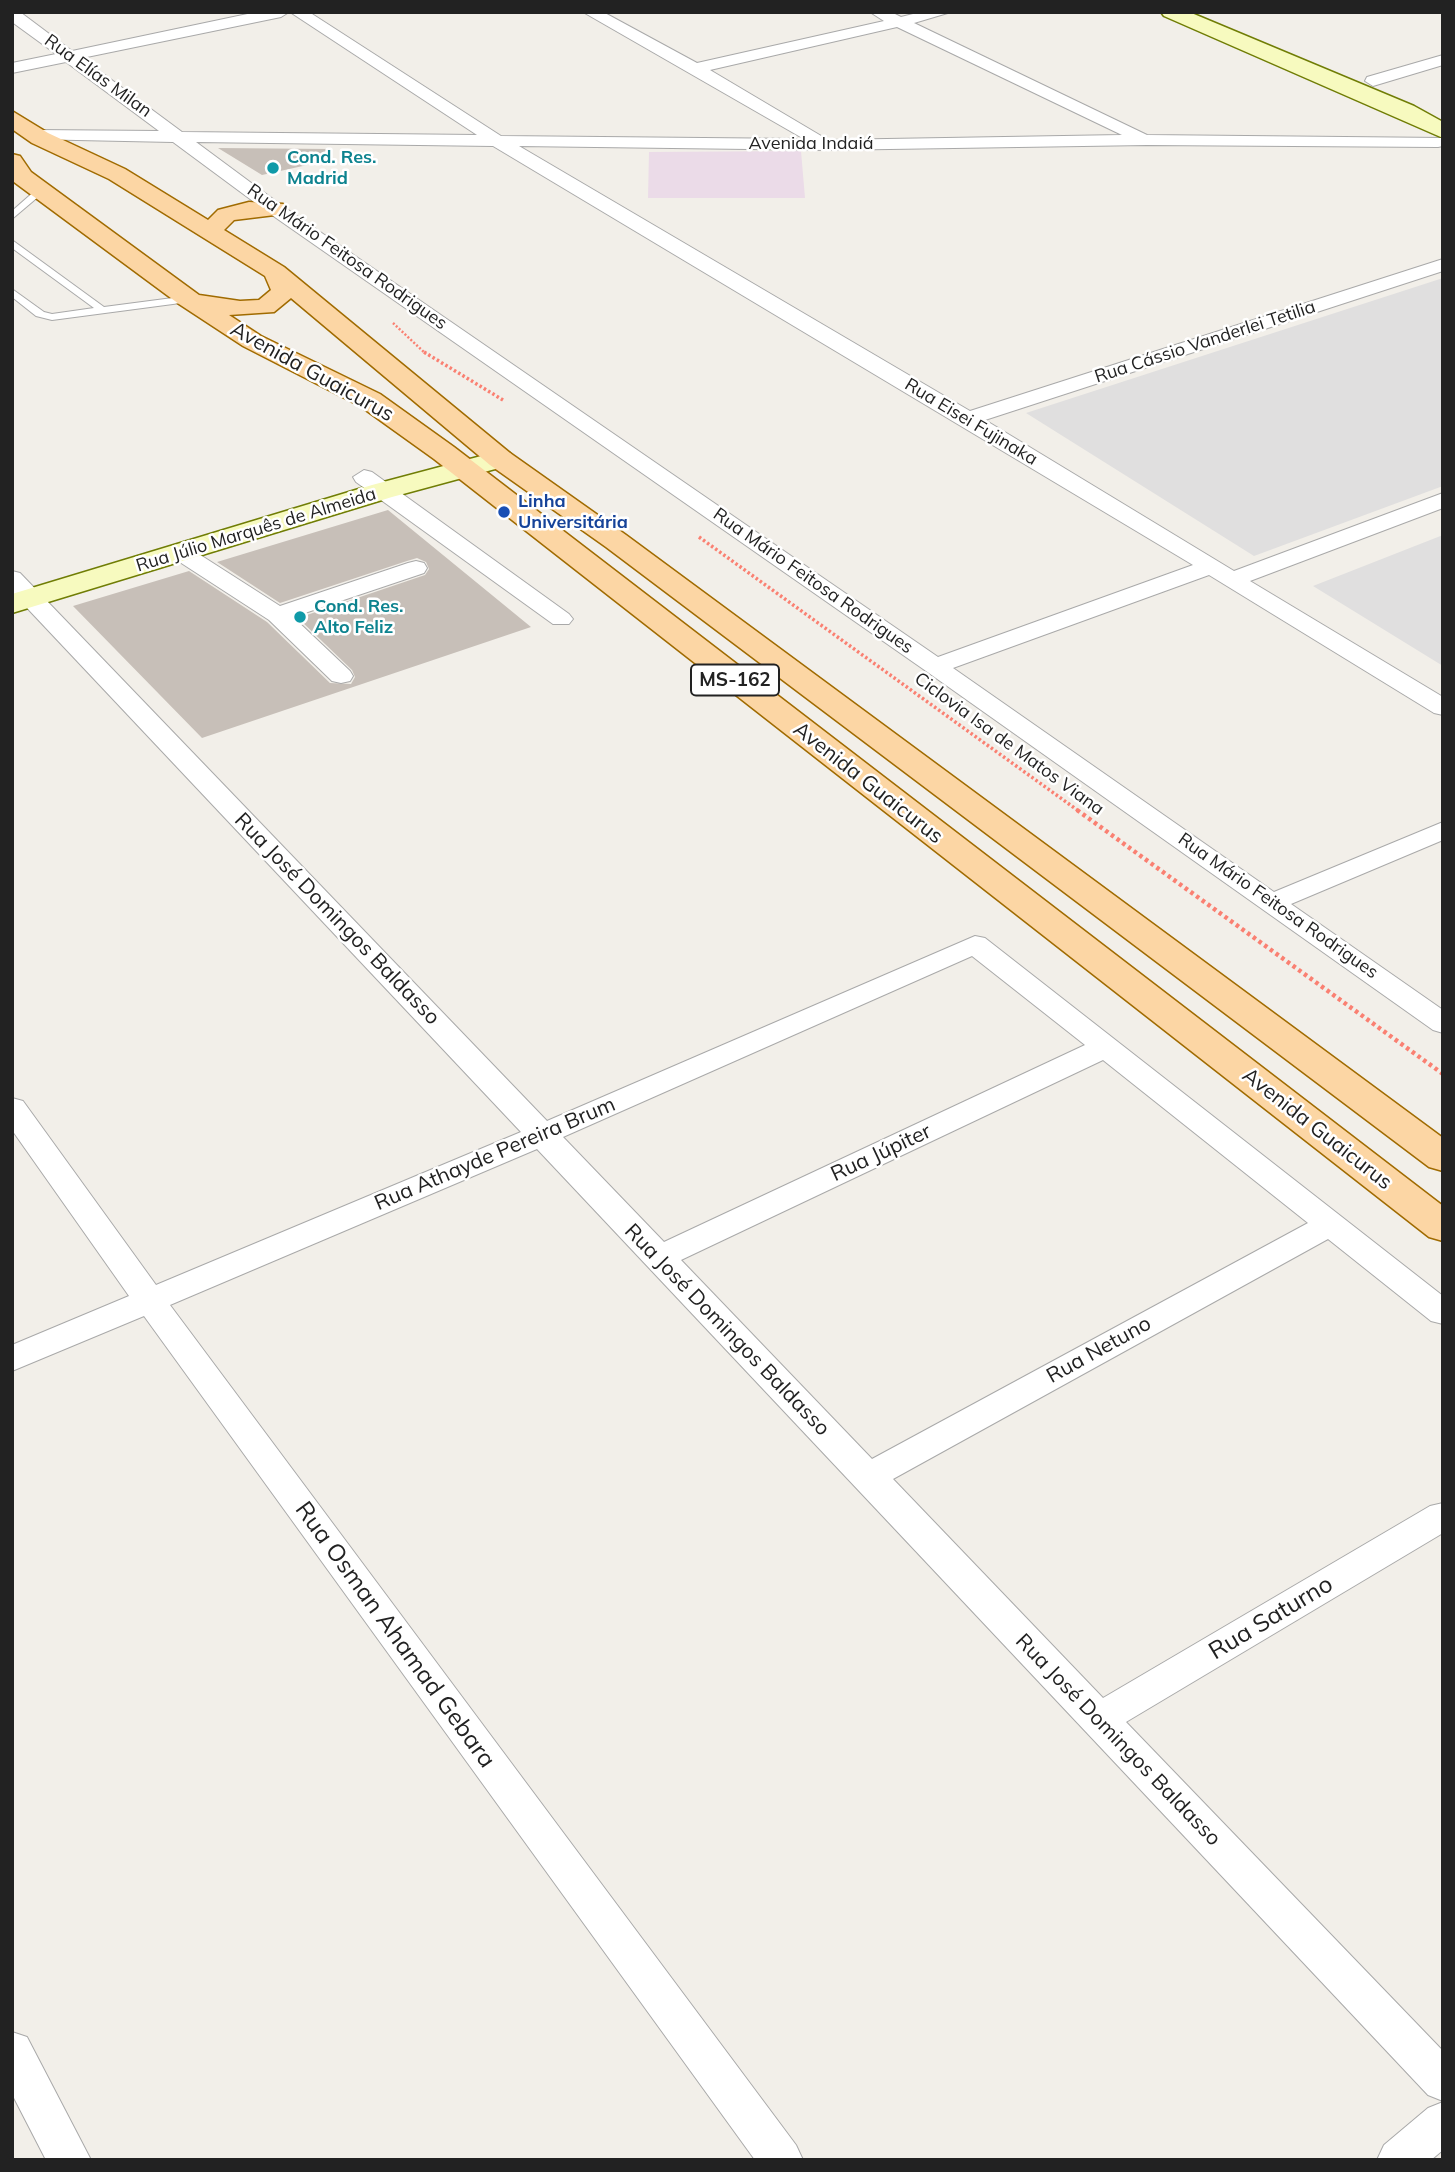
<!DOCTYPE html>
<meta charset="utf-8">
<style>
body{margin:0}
#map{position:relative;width:1455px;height:2172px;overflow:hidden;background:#f2efe9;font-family:Mulish,sans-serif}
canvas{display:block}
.frame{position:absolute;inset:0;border:14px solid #222;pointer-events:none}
</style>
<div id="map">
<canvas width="1455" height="2172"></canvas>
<div class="frame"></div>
</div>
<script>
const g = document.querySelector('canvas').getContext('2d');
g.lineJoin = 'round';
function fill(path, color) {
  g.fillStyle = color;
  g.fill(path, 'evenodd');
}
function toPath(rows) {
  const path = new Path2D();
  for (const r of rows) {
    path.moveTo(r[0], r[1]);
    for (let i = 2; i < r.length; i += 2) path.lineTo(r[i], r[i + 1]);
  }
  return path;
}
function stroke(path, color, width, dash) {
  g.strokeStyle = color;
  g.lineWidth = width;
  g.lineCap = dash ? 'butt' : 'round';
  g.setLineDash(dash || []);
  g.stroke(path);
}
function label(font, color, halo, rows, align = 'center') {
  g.font = font + ' Mulish,sans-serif';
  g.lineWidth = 5;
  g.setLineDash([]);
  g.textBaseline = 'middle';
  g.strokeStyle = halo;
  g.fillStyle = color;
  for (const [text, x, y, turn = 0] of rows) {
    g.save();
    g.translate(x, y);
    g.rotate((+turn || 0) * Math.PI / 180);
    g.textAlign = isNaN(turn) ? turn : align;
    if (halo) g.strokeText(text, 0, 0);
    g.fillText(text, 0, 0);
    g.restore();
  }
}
const residential = toPath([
 [1443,278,1443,486,1254,556,1026,413],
 [1443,535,1443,666,1313,586]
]);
const industrial = toPath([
 [801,151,805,198,648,198,649,152]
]);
const building = toPath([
 [218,148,329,149,330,160,262,175],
 [388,510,531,627,202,738,73,606,189,571,267,622,330,683,351,684,355,677,352,670,298,618,425,575,429,569,426,562,417,558,407,561,280,603,217,562]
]);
const pathFar2 = toPath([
 [393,323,426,354]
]);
const pathFar1 = toPath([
 [424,352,503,400],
 [699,537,1080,812]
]);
const path = toPath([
 [1077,810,1443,1074]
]);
const lane = toPath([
 [37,189,45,191,12,219,12,211,37,189],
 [12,240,104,307,188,296,193,299,188,302,52,320,36,316,12,297,12,289,44,312,52,314,94,308,12,248,12,240]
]);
const street = toPath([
 [12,12,20,12,72,51,257,12,289,12,281,17,82,58,182,132,477,135,290,12,309,12,501,136,804,139,583,12,603,12,697,63,884,21,870,12,891,12,901,17,921,12,951,12,914,23,1147,135,1443,138,1443,146,1438,147,1147,145,825,150,519,146,970,411,1443,259,1443,271,985,420,1234,571,1443,493,1443,508,1250,581,1443,697,1443,715,1434,713,1209,575,953,668,1274,892,1443,822,1443,840,1291,904,1443,1010,1443,1033,1433,1030,926,671,269,213,173,142,29,139,26,135,29,131,35,130,159,131,66,62,12,73,12,63,56,54,12,22,12,12],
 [897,27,1122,135,828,140,710,70,897,27],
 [196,142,493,146,1193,565,938,657,281,205,196,142],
 [1443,55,1443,65,1373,86,1365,81,1367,77,1443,55],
 [364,470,372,472,569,614,573,619,569,624,553,624,356,482,353,477,364,470],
 [183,547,191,549,280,606,408,563,416,561,424,563,427,568,424,573,293,617,350,671,353,676,350,681,341,683,332,681,269,620,175,559,172,554,175,549,183,547],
 [12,571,20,573,547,1121,975,936,985,938,1443,1296,1443,1324,1431,1321,1328,1239,893,1479,1103,1698,1430,1506,1443,1503,1443,1533,1126,1722,1443,2051,1443,2101,1428,2095,537,1149,170,1305,796,2145,803,2160,755,2160,144,1316,12,1371,12,1345,129,1296,12,1130,12,1098,23,1101,156,1285,521,1132,12,592,12,571],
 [972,956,1085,1045,664,1242,563,1137,972,956],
 [1103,1060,1308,1223,872,1459,681,1260,1103,1060],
 [12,2032,27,2037,91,2160,46,2160,12,2094,12,2032],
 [1443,2102,1443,2150,1431,2160,1377,2160,1384,2145,1428,2108,1443,2102]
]);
const secondary = toPath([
 [1161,12,1189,12,1414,106,1443,122,1443,138,1164,16,1161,12],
 [500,451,510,453,514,459,510,465,392,497,12,613,12,594,372,485,500,451]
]);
const primary = toPath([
 [12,111,48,133,125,169,208,220,218,210,249,202,283,204,287,209,283,214,234,220,224,230,284,267,510,453,626,535,1443,1138,1443,1171,1429,1167,606,547,490,465,291,298,274,312,229,315,261,336,380,394,454,447,1443,1206,1443,1241,1429,1237,434,459,360,406,243,346,179,304,14,182,12,154,20,156,31,172,199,295,240,301,259,300,271,290,265,276,109,179,32,143,12,129,12,111]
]);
const markers = [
 [273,168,7,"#0f9aa8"],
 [504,512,7,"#1a4fb4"],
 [300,617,7,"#0f9aa8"]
];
const farStreetnames = [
 ["Rua Elías Milan",98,76,36],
 ["Avenida Indaiá",811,144],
 ["Rua Mário Feitosa Rodrigues",347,257,35],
 ["Rua Cássio Vanderlei Tetilia",1205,342,-18],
 ["Rua Eisei Fujinaka",971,422,31],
 ["Rua Júlio Marquês de Almeida",256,530,-17],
 ["Rua Mário Feitosa Rodrigues",813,581,35],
 ["Ciclovia Isa de Matos Viana",1009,744,36],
 ["Rua Mário Feitosa Rodrigues",1278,906,35]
];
const farCulturenames = [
 ["Cond. Res.",287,158],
 ["Madrid",287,179],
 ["Cond. Res.",314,607],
 ["Alto Feliz",314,628]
];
const farTransitnames = [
 ["Linha",518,502],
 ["Universitária",518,523]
];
const shields = [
 [735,680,88]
];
const shieldNames = [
 ["MS-162",735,680]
];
const streetNames = [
 ["Avenida Guaicurus",312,372,29],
 ["Avenida Guaicurus",868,783,38],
 ["Rua José Domingos Baldasso",337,919,46],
 ["Avenida Guaicurus",1317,1129,38],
 ["Rua Júpiter",881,1153,-25],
 ["Rua Athayde Pereira Brum",495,1154,-23],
 ["Rua José Domingos Baldasso",727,1330,46],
 ["Rua Netuno",1099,1350,-29],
 ["Rua José Domingos Baldasso",1118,1740,46]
];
const nearStreetnames = [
 ["Rua Saturno",1271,1618,-31],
 ["Rua Osman Ahamad Gebara",395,1635,54]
];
fill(residential, '#e0dfdf');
fill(industrial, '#ebdbe8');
fill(building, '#c7bfb8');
stroke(lane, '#a9a9a9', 2);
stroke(street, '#a9a9a9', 2);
stroke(secondary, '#707d05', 3);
stroke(primary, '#a06b00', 3);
stroke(pathFar2, '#fa8072', 2.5, [2, 2]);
stroke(pathFar1, '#fa8072', 3.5, [2.5, 2.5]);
stroke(path, '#fa8072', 4.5, [3.5, 3.5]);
fill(lane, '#fff');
fill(street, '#fff');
fill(secondary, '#f7fabf');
fill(primary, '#fcd6a4');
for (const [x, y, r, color] of markers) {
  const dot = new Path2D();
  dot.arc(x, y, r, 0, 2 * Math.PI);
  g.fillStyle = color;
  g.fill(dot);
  stroke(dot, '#fff', 2.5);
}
label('18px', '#222', '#fff', farStreetnames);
label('bold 18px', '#0d838f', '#fff', farCulturenames, 'left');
label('bold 18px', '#164399', '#fff', farTransitnames, 'left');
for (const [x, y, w] of shields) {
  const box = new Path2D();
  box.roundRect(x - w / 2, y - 15.5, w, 31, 5);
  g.fillStyle = '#fff';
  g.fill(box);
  stroke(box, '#222', 2);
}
label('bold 19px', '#222', null, shieldNames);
label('21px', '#222', '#fff', streetNames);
label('24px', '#222', '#fff', nearStreetnames);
</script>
